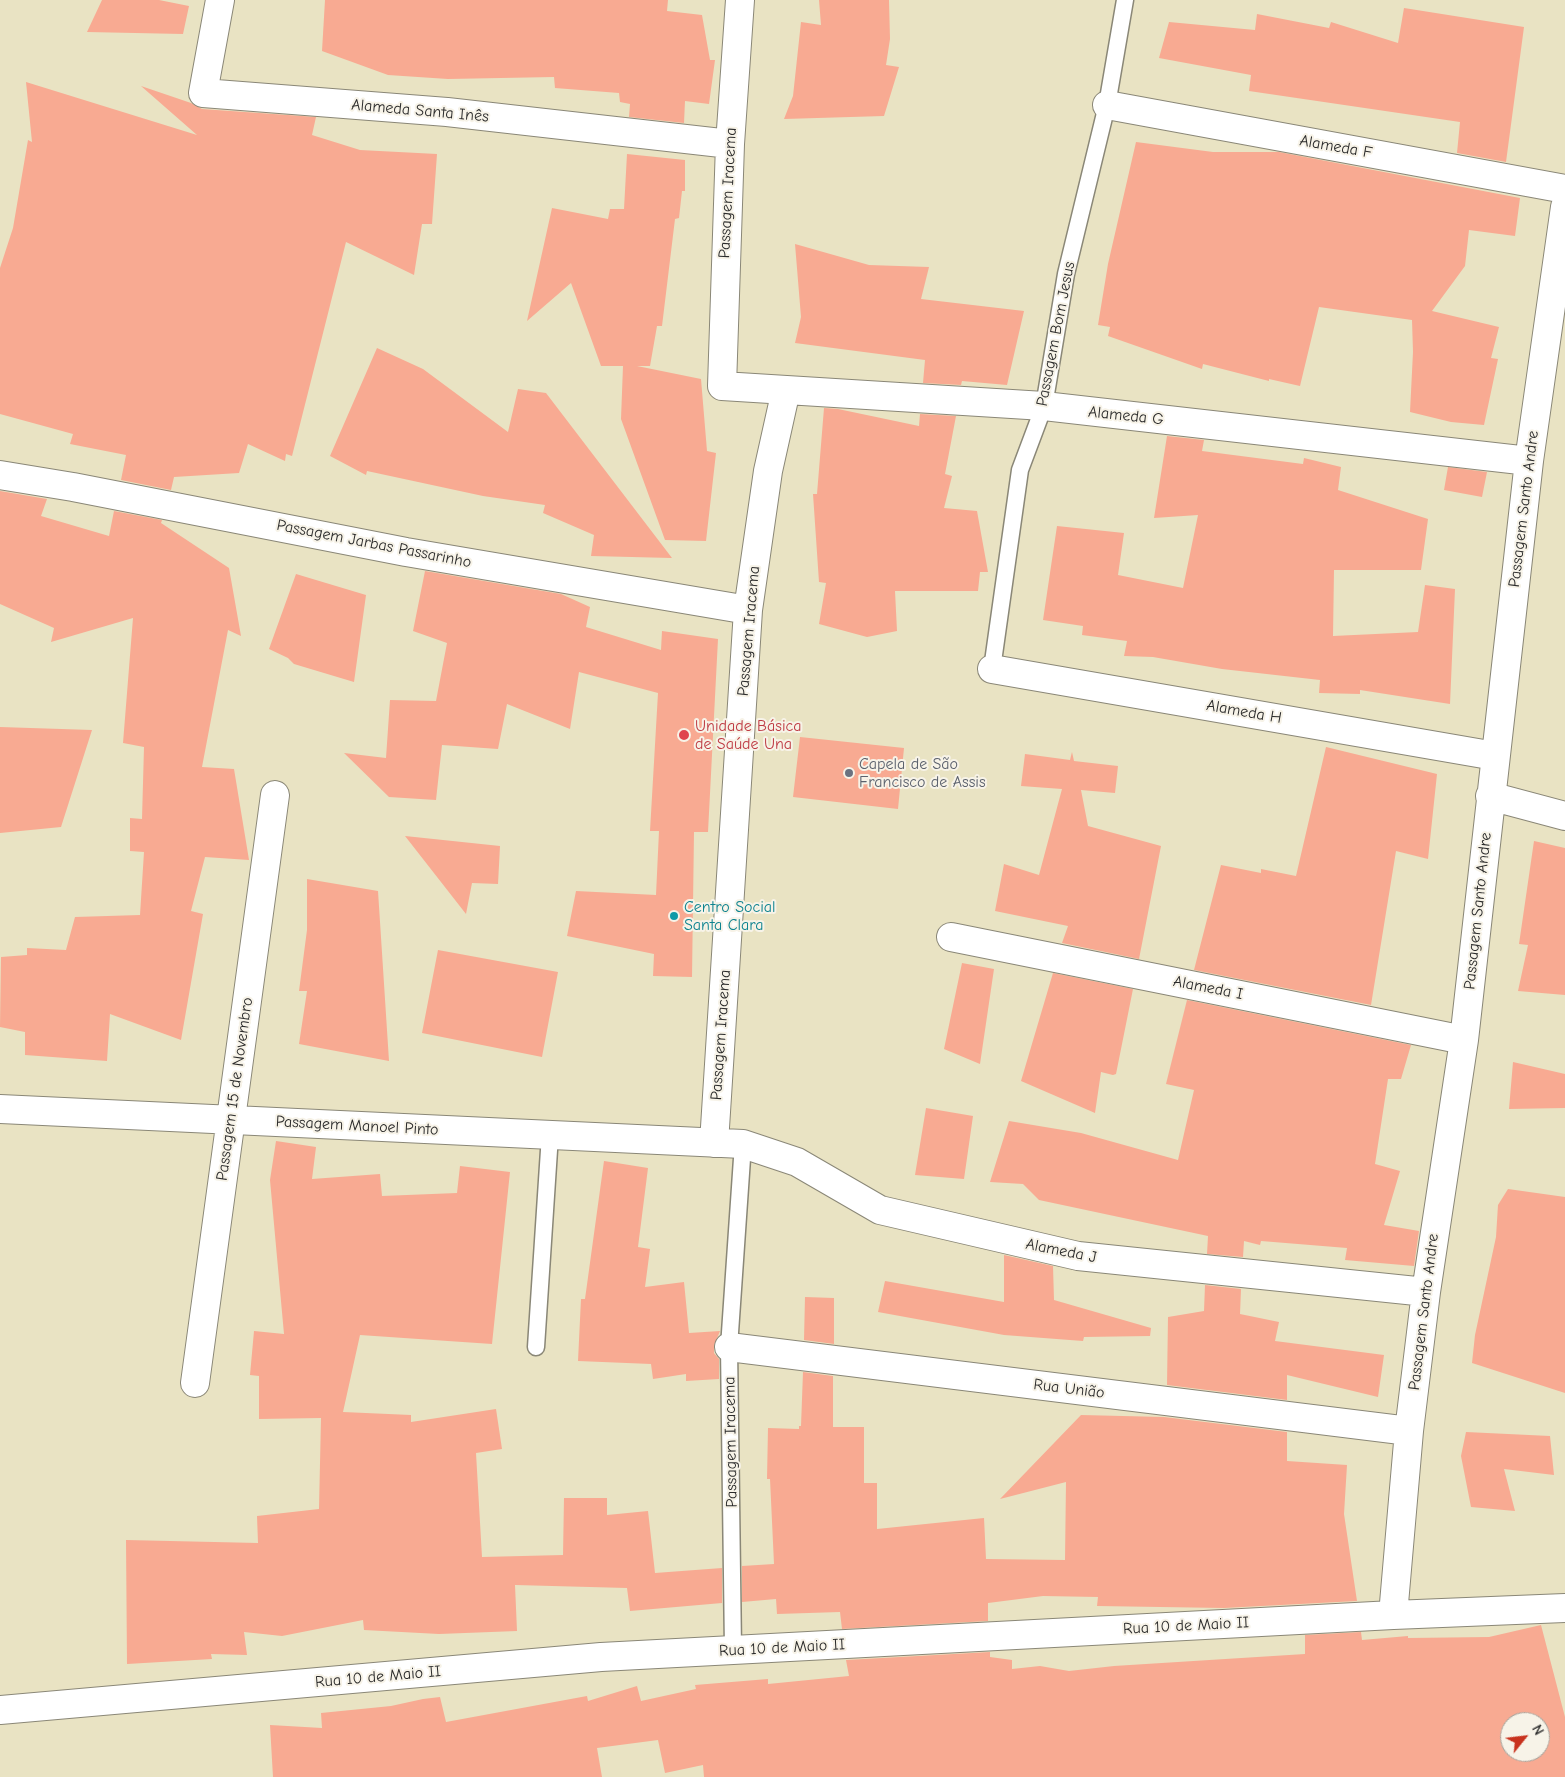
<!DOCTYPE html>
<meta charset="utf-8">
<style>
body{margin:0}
#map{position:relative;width:1565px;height:1777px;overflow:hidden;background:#e9e3c3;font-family:"Comic Neue",sans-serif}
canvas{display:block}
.north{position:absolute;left:1500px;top:1712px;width:50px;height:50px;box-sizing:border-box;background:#f7f3e8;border:1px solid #a5a39c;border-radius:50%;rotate:61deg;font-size:14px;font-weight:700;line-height:20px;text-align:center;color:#2b2b2b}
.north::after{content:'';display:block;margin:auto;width:18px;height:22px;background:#c8321e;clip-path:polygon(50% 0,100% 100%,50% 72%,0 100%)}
</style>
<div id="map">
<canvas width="1565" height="1777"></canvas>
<div class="north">N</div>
</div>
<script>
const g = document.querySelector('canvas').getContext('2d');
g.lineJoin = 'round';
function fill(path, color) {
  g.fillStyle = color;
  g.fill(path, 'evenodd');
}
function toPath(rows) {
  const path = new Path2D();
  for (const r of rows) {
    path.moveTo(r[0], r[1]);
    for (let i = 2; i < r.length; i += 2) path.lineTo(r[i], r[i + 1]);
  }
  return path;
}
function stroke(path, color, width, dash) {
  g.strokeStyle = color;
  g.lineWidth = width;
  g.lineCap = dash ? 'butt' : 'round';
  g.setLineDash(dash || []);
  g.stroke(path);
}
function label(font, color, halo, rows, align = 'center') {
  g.font = font + ' "Comic Neue",sans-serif';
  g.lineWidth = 4;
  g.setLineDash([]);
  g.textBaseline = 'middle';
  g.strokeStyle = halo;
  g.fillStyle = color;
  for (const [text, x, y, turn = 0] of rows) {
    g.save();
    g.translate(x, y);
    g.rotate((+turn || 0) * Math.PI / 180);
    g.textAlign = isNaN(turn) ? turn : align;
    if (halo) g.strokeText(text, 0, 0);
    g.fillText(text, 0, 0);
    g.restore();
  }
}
const building = toPath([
 [102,0,159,0,189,6,183,34,87,32],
 [325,0,668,0,667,11,702,15,710,60,715,60,709,104,685,101,684,123,629,117,630,104,620,102,619,93,555,88,554,77,448,79,388,75,322,51],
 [819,0,889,0,890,39,886,65,899,67,884,116,784,119,793,96,801,22,821,25],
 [1404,8,1524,27,1506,162,1457,153,1460,122,1249,91,1251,75,1159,58,1169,22,1255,30,1257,14,1329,28,1331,22,1398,43],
 [26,82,197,135,141,86,191,103,202,109,316,117,312,135,360,150,437,154,432,224,422,224,414,275,346,242,292,456,286,454,285,461,248,444,239,473,174,477,171,490,121,480,126,455,70,444,73,434,0,414,0,268,13,228,28,140,32,142],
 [1136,142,1213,152,1279,152,1520,198,1515,236,1469,230,1465,266,1432,311,1499,327,1491,358,1498,359,1484,425,1451,422,1410,412,1413,352,1412,320,1319,307,1300,386,1269,379,1269,381,1203,364,1202,369,1108,336,1110,327,1098,325,1108,264],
 [627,154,685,160,685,191,682,191,679,218,675,219,662,326,657,326,650,366,637,366,701,379,707,451,716,453,706,541,665,540,621,419,623,366,601,366,571,283,527,321,552,208,608,219,610,209,624,209],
 [795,244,869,265,929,267,921,299,1024,311,1007,385,962,381,961,385,923,383,925,360,795,343,801,317],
 [377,348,423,369,508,432,518,389,546,393,672,558,591,556,594,535,543,513,545,505,483,496,367,471,366,475,330,456],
 [824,408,838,409,919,426,920,414,956,416,945,474,952,476,944,508,977,511,988,572,980,572,978,591,895,591,897,631,867,637,819,624,826,583,819,582,813,494,817,494],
 [1167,436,1204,440,1202,451,1303,464,1304,458,1341,467,1338,490,1428,519,1421,570,1334,570,1333,636,1418,632,1425,585,1455,589,1450,704,1360,690,1360,694,1319,693,1320,680,1222,669,1153,657,1124,656,1127,641,1082,635,1083,626,1043,620,1057,526,1124,533,1118,575,1183,588,1198,515,1154,518],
 [1448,467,1487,472,1482,497,1444,490],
 [0,491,47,499,41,516,109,536,114,511,162,520,161,523,229,568,241,636,228,630,202,767,234,769,249,860,205,857,191,911,203,914,181,1040,110,1014,107,1061,25,1055,25,1032,0,1027,1,957,27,955,27,948,66,950,75,917,140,915,144,852,130,851,130,818,142,819,144,747,123,743,133,618,51,642,54,628,0,604],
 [425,571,561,594,590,607,586,627,661,650,662,631,718,639,708,832,694,832,692,977,653,976,654,954,567,936,576,891,656,895,659,831,650,831,658,693,579,672,570,729,507,704,498,749,442,745,436,800,389,797,344,753,386,758,390,700,436,701,447,643,413,631],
 [296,574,366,595,354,682,294,664,288,658,269,649],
 [0,727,92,730,61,827,0,833],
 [800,737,904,748,898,809,793,797],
 [1326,747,1437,774,1428,859,1396,851,1371,1005,1194,970,1221,865,1261,873,1261,869,1296,876],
 [1072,752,1074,761,1118,766,1115,793,1081,790,1088,826,1161,846,1139,959,1062,943,1068,926,995,911,1004,864,1039,875,1062,789,1021,786,1025,754,1070,760],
 [405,836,500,846,498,884,472,883,466,914],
 [1534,841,1565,848,1565,995,1518,991,1528,945,1519,944],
 [307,879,378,891,389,1061,299,1044,307,991,299,991,307,930],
 [438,950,558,972,542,1057,422,1033],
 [962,963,994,969,980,1064,944,1049],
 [1053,973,1133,989,1116,1074,1113,1075,1101,1072,1095,1113,1021,1081],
 [1187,1000,1411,1045,1401,1079,1388,1079,1375,1164,1400,1171,1384,1225,1419,1231,1414,1266,1345,1260,1347,1248,1261,1241,1260,1245,1244,1241,1243,1257,1207,1254,1208,1236,1039,1200,1023,1184,990,1182,1009,1121,1081,1133,1178,1160,1194,1090,1166,1084],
 [1513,1062,1565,1074,1565,1108,1509,1109],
 [926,1108,973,1116,964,1179,915,1175],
 [276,1141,316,1147,312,1179,380,1174,382,1196,457,1193,460,1166,510,1172,492,1344,360,1335,343,1412,411,1415,411,1422,496,1409,502,1449,476,1453,482,1557,563,1555,564,1498,607,1498,607,1515,648,1511,655,1573,722,1568,722,1603,630,1611,627,1588,515,1585,517,1631,439,1634,364,1630,363,1620,282,1636,244,1632,247,1655,211,1654,212,1659,127,1664,126,1540,258,1543,257,1516,319,1509,321,1418,259,1419,259,1376,250,1375,254,1331,284,1334,270,1180],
 [604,1161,648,1168,638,1247,650,1249,645,1287,684,1282,689,1333,720,1331,714,1346,714,1353,719,1359,719,1379,686,1381,686,1374,653,1379,651,1364,578,1361,581,1299,585,1299],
 [1508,1189,1565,1197,1565,1393,1472,1363,1475,1335,1496,1237,1498,1205],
 [1004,1255,1053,1266,1054,1300,1151,1328,1150,1336,1084,1337,1083,1341,1004,1335,878,1312,885,1281,1004,1302],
 [1205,1285,1241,1289,1240,1314,1279,1322,1275,1341,1384,1355,1378,1397,1287,1375,1287,1400,1167,1385,1168,1317,1204,1311],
 [805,1297,834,1298,834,1344,804,1340],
 [803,1372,833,1376,833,1427,864,1427,864,1483,877,1483,877,1529,984,1518,986,1559,1065,1560,1066,1482,1000,1499,1081,1415,1164,1417,1287,1432,1287,1461,1347,1465,1344,1514,1357,1601,1224,1608,1097,1606,1098,1597,1043,1596,988,1603,988,1621,842,1629,840,1612,777,1614,776,1599,742,1602,742,1566,774,1564,770,1479,767,1479,768,1428,799,1429,799,1426,801,1426],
 [1466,1432,1550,1436,1554,1475,1504,1469,1515,1511,1471,1507,1461,1456],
 [1541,1625,1565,1717,1565,1777,704,1777,703,1765,665,1773,658,1740,597,1748,602,1777,273,1777,270,1725,322,1728,321,1713,391,1706,423,1699,440,1697,446,1722,587,1696,588,1701,637,1686,641,1701,696,1689,695,1685,768,1679,768,1684,849,1676,846,1660,990,1652,990,1657,1012,1660,1012,1669,1040,1666,1069,1671,1114,1666,1305,1654,1305,1635,1361,1632,1362,1640,1408,1636,1408,1638,1489,1637],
 [1510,1722,1540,1722,1540,1752,1510,1752]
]);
const lane = toPath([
 [992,669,1020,470,1044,406,1066,274,1107,105,1125,0],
 [536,1347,550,1135],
 [733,1650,729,1347,743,1144]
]);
const street = toPath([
 [220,0,203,93,447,112,730,144],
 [740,0,730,144,722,386,1044,406,1529,461],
 [1107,105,1565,189],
 [0,475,73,487,406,552,748,610],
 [992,669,1495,756],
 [1490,796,1565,816],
 [951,937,1464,1040],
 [0,1109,743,1144,797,1162,880,1210,1078,1256,1426,1292],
 [714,1143,748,610,768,471,786,390],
 [729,1347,1409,1431],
 [195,1383,275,795],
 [1393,1615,1409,1431,1426,1292,1464,1040,1529,461,1565,207],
 [0,1710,601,1657,1393,1615,1565,1608]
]);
const markers = [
 [684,735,6,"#e0444e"],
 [849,773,5,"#6b7280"],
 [674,916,5,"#0f9aa8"]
];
const streetNames = [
 ["Alameda Santa Inês",420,111,5],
 ["Alameda F",1336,147,10],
 ["Passagem Iracema",728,193,-87],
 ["Passagem Bom Jesus",1056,334,-79],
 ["Alameda G",1126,416,6],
 ["Passagem Santo Andre",1524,509,-83],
 ["Passagem Jarbas Passarinho",374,544,11],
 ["Passagem Iracema",749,631,-85],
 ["Alameda H",1244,712,10],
 ["Passagem Santo Andre",1478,911,-84],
 ["Alameda I",1208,988,11],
 ["Passagem Iracema",721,1035,-86],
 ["Passagem 15 de Novembro",235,1089,-82],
 ["Passagem Manoel Pinto",357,1126,3],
 ["Alameda J",1061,1251,11],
 ["Passagem Santo Andre",1424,1312,-83],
 ["Rua União",1069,1389,7],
 ["Passagem Iracema",731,1442,-91],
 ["Rua 10 de Maio II",1186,1626,-3],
 ["Rua 10 de Maio II",782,1648,-3],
 ["Rua 10 de Maio II",378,1677,-5]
];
const healthNames = [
 ["Unidade Básica",695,726],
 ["de Saúde Una",695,744]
];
const worshipNames = [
 ["Capela de São",859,764],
 ["Francisco de Assis",859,782]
];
const cultureNames = [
 ["Centro Social",684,907],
 ["Santa Clara",684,925]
];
fill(building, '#f8aa92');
stroke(lane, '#8a8777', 19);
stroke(street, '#8a8777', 30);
stroke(lane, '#fff', 16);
stroke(street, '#fff', 28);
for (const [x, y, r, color] of markers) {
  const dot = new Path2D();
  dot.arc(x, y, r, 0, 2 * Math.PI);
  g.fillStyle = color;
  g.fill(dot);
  stroke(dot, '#f7f3e8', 2);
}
label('16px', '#2b2b2b', '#f7f3e8', streetNames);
label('16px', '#be3a42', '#f7f3e8', healthNames, 'left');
label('16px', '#5b616d', '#f7f3e8', worshipNames, 'left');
label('16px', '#0d838f', '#f7f3e8', cultureNames, 'left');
</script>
